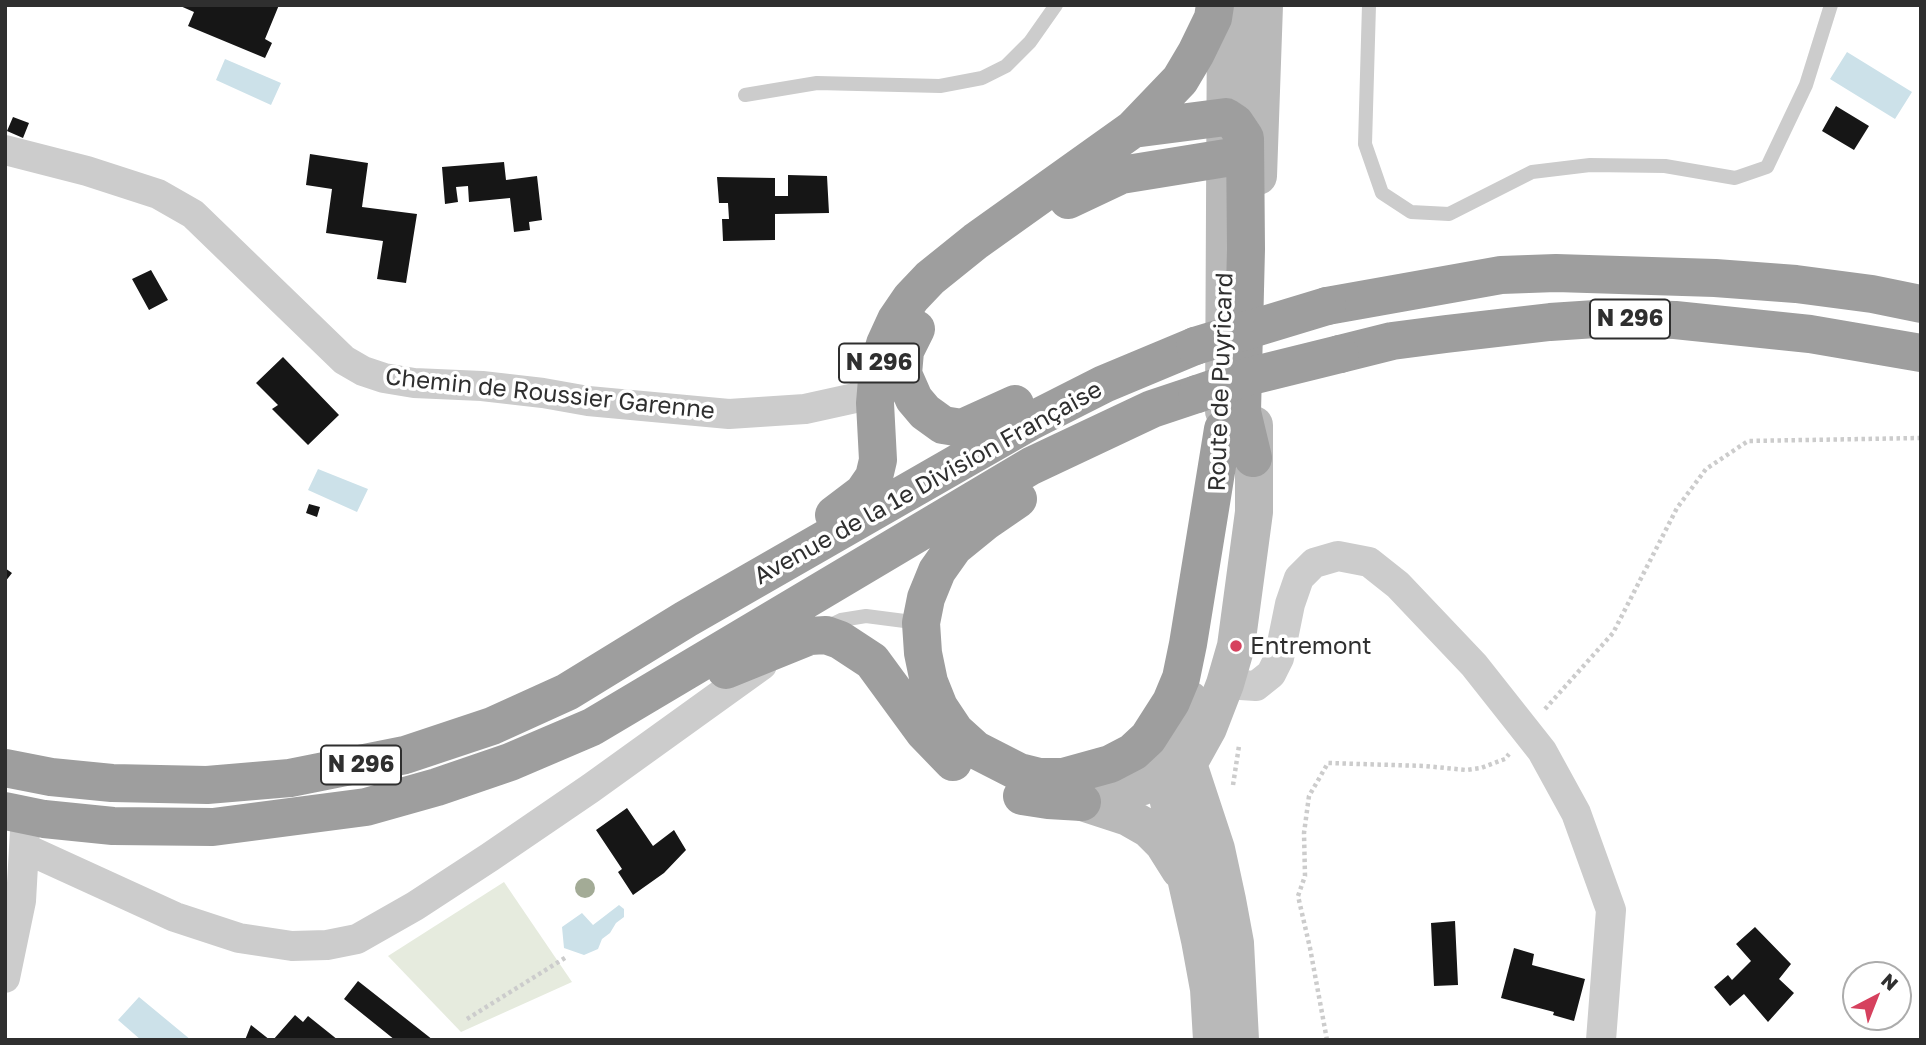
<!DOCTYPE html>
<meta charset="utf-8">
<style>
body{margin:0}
#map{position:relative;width:1926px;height:1045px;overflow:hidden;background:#fff;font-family:"Golos Text",sans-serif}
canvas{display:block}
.frame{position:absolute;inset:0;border:7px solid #2f2f2f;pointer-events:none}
.north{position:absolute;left:1842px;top:961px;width:70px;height:70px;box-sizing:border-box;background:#fff;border:2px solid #acacac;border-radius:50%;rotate:42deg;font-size:19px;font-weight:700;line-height:28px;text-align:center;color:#2f2f2f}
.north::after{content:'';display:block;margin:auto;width:24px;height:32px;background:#d6415e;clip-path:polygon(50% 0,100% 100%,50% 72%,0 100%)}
</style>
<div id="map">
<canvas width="1926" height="1045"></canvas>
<div class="frame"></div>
<div class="north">N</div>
</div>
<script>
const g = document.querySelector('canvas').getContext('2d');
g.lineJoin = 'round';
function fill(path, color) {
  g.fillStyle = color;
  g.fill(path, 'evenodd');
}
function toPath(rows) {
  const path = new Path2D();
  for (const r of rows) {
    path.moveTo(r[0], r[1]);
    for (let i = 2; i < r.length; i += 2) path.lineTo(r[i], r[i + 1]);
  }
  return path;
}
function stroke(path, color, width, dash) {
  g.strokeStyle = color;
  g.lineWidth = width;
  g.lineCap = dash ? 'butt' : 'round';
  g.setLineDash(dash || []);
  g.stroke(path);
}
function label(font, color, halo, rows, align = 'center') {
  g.font = font + ' "Golos Text",sans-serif';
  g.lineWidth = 7;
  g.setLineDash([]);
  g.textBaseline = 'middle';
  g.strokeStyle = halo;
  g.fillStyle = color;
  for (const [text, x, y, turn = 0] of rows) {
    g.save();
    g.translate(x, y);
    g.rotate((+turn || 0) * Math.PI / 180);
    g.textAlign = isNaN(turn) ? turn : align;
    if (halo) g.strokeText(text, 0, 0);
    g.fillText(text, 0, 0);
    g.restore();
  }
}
const green = toPath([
 [504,882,572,982,461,1032,388,956]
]);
const water = toPath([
 [1847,52,1912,92,1895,119,1830,79],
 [225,59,281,83,271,105,216,80],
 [318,469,368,489,357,512,308,490],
 [619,905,624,909,624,917,616,923,610,933,602,939,598,949,584,955,564,948,562,927,582,913,593,925],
 [139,997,191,1040,141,1040,118,1020]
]);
const building = toPath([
 [178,5,279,5,265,39,272,43,265,58,188,26,194,12],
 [1836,106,1869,126,1854,150,1822,131],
 [13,117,29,123,23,138,7,131],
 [310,154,368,163,362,207,417,214,406,283,377,279,383,241,326,233,332,189,306,185],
 [504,162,506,180,537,176,542,220,529,222,530,230,514,232,510,198,469,202,468,186,456,187,458,202,445,204,442,167],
 [788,175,827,176,829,213,775,214,775,240,723,241,722,219,729,219,728,203,719,203,717,177,775,178,775,196,788,196],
 [151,270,168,300,149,310,132,279],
 [283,357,339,415,308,445,272,409,278,405,256,383],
 [309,504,320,507,317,517,306,513],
 [5,568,12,573,5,582],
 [627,808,653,846,674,830,686,850,664,873,633,895,618,872,622,869,596,830],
 [1455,921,1458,985,1434,986,1431,923],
 [1755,927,1791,964,1779,979,1794,993,1768,1022,1744,994,1730,1006,1714,987,1728,975,1732,980,1751,961,1736,944],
 [1514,948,1534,954,1532,965,1585,979,1574,1021,1553,1015,1554,1012,1501,998],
 [358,981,433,1040,395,1040,344,999],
 [295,1015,303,1022,308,1016,338,1040,273,1040],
 [251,1025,270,1040,245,1040]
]);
const path = toPath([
 [1545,709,1613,633,1677,508,1706,469,1748,441,1921,438],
 [1233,785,1239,746],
 [467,1019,568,956],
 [1327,1040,1310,948,1298,896,1305,876,1304,833,1309,796,1328,763,1425,766,1466,770,1481,768,1505,759,1509,754]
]);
const service = toPath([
 [1369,5,1365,144,1382,193,1411,212,1449,214,1532,172,1590,165,1665,166,1735,178,1767,167,1806,85,1831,5],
 [745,95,817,83,940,86,982,78,1006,66,1030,42,1056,5],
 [824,628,841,620,866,616,920,623]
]);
const minor = toPath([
 [5,150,87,171,158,194,193,214,344,360,363,371,384,378,414,383,482,386,543,393,588,401,729,414,805,409,855,398,890,374],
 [1225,684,1256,686,1271,674,1279,658,1290,604,1299,578,1314,563,1338,556,1369,562,1398,585,1474,665,1542,751,1576,813,1611,910,1601,1040],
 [24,848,175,917,239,938,292,946,327,945,357,939,415,906,490,857,591,788,762,665],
 [5,978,21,901,25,830]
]);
const secondary = toPath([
 [1258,176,1264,5],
 [1224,411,1226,5],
 [1190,700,1164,749,1163,775,1200,940,1209,989,1212,1040],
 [1188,764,1216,849,1227,900,1235,943,1240,1040],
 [1082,802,1143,786,1188,764,1208,728,1225,684,1236,646,1254,512,1254,425],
 [1082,802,1128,817,1149,829,1163,843,1180,870]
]);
const trunk = toPath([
 [1133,129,1226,117,1235,123,1245,138,1246,249,1242,412,1253,458],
 [1068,200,1121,175,1226,158],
 [1327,306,1501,275,1556,273,1715,278,1796,284,1872,294,1921,304],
 [916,329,905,351,903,374,914,399,925,412,943,425,962,428,1015,404],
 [1340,354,1392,341,1446,334,1550,322,1611,318,1675,320,1810,334,1921,353],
 [1018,499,986,521,954,547,937,571,926,598,921,623,923,653,929,682,939,707,955,731,976,750,1019,772,1039,777,1063,777,1110,764,1133,752,1148,738,1171,702,1181,678,1188,644,1223,429],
 [834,515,863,493,874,477,878,460,875,403,878,368,885,344,896,320,911,298,930,278,976,241,1133,129,1180,80,1196,53,1213,18,1215,5],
 [726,670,810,636,826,635,840,640,872,661,924,732,953,762],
 [5,768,51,777,112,783,207,785,290,778,405,755,492,726,567,692,686,619,1031,421,1104,384,1195,346],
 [1022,796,1048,800,1082,802],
 [5,811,44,819,113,826,213,827,366,807,437,787,510,762,592,727,1031,466,1152,409,1197,394]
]);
const trunkBridge = toPath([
 [1195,346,1327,306],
 [1197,394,1247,377,1340,354]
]);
const trees = [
 [585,888]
];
const markers = [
 [1236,646,7,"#d6415e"]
];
const shields = [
 [1630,319,80],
 [879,363,80],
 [361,765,80]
];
const shieldNames = [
 ["N 296",1630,319],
 ["N 296",879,363],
 ["N 296",361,765]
];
const streetNames = [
 ["Route de Puyricard",1221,382,-88],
 ["Chemin de Roussier Garenne",550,394,6],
 ["Avenue de la 1e Division Française",928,483,-29]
];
const poiNames = [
 ["Entremont",1250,646]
];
fill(green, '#e6ebde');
fill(water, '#cce1e9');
fill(building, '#161616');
stroke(path, '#ccc', 4.5, [3.5, 3.5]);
stroke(service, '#ccc', 14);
stroke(minor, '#ccc', 30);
stroke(secondary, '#b9b9b9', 38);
stroke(trunk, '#9e9e9e', 38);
stroke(trunkBridge, '#9e9e9e', 38);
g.fillStyle = '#a3ab96';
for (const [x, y] of trees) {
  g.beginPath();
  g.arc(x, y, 10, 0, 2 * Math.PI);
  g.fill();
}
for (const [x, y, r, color] of markers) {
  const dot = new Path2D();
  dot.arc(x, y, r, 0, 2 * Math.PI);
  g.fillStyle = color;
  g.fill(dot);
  stroke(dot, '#fff', 2.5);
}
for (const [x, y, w] of shields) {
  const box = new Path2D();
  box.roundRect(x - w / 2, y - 19.5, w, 39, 5);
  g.fillStyle = '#fff';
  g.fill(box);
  stroke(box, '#2f2f2f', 2);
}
label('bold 23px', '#2f2f2f', null, shieldNames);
label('24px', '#2f2f2f', '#fff', streetNames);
label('24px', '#2f2f2f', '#fff', poiNames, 'left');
</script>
